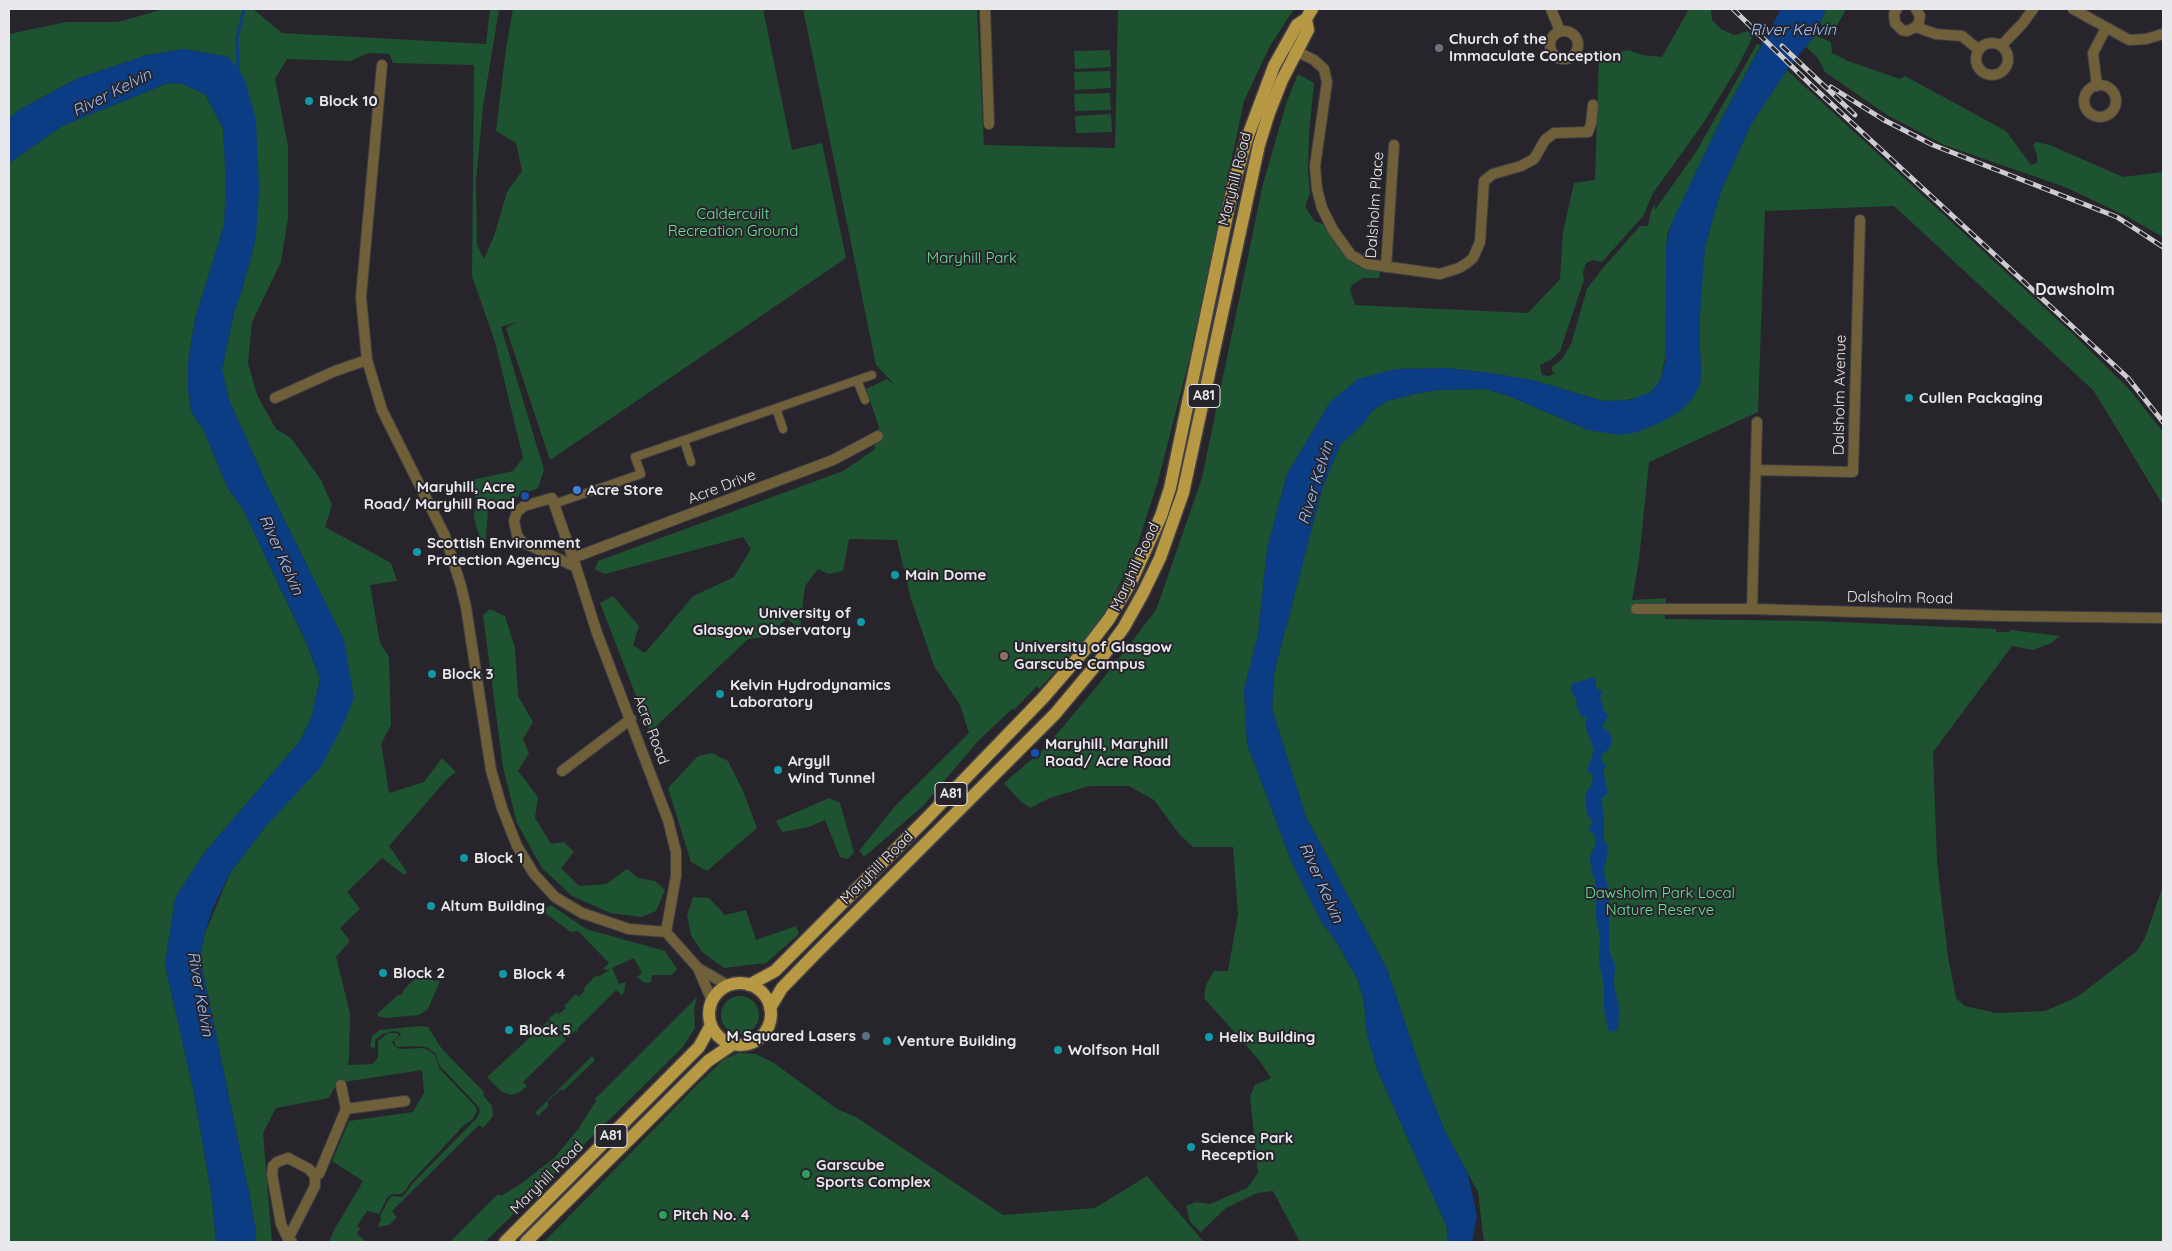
<!DOCTYPE html>
<style>
body{margin:0}
#map{position:relative;width:2172px;height:1251px;overflow:hidden;background:#27252b;font-family:Quicksand,sans-serif}
canvas{display:block}
.frame{position:absolute;inset:0;border:10px solid #e9e8ec;pointer-events:none}
</style>
<div id="map">
<canvas width="2172" height="1251"></canvas>
<div class="frame"></div>
</div>
<script>
const g = document.querySelector('canvas').getContext('2d');
g.lineJoin = 'round';
function fill(path, color) {
  g.fillStyle = color;
  g.fill(path, 'evenodd');
}
function toPath(rows) {
  const path = new Path2D();
  for (const r of rows) {
    if (r.length === 3) {
      path.moveTo(r[0] + r[2], r[1]);
      path.arc(r[0], r[1], r[2], 0, 2 * Math.PI);
      continue;
    }
    path.moveTo(r[0], r[1]);
    for (let i = 2; i < r.length; i += 2) path.lineTo(r[i], r[i + 1]);
  }
  return path;
}
function stroke(path, color, width, dash) {
  g.strokeStyle = color;
  g.lineWidth = width;
  g.lineCap = dash ? 'butt' : 'round';
  g.setLineDash(dash || []);
  g.stroke(path);
}
function label(font, color, halo, rows, align = 'center') {
  g.font = font + ' Quicksand,sans-serif';
  g.lineWidth = 4;
  g.setLineDash([]);
  g.textBaseline = 'middle';
  g.strokeStyle = halo;
  g.fillStyle = color;
  for (const [text, x, y, turn = 0] of rows) {
    g.save();
    g.translate(x, y);
    g.rotate((+turn || 0) * Math.PI / 180);
    g.textAlign = isNaN(turn) ? turn : align;
    if (halo) g.strokeText(text, 0, 0);
    g.fillText(text, 0, 0);
    g.restore();
  }
}
const green = toPath([
 [164,9,253,9,282,33,486,44,490,9,499,9,483,107,476,181,477,245,484,259,494,236,507,192,522,171,516,143,496,131,506,48,513,9,763,9,792,150,822,143,846,258,550,460,506,328,516,322,501,327,544,470,538,488,488,510,486,538,481,543,474,518,476,499,472,480,513,471,523,458,495,342,472,276,474,65,393,63,389,54,369,53,350,61,287,59,275,79,288,146,288,218,281,262,252,322,248,363,257,395,276,429,291,438,321,480,332,505,325,527,391,563,397,581,370,585,380,643,389,657,391,725,381,744,389,793,424,782,442,758,456,772,447,779,389,846,407,872,404,875,382,858,347,892,360,909,340,928,350,941,336,957,350,1013,349,1060,347,1065,373,1064,378,1057,378,1041,388,1033,397,1033,399,1036,392,1042,395,1047,400,1049,424,1048,430,1051,435,1055,439,1068,476,1107,477,1111,472,1120,464,1125,410,1183,405,1191,401,1194,392,1194,387,1198,379,1214,367,1211,357,1226,360,1228,357,1234,367,1242,329,1242,333,1232,363,1181,332,1161,349,1121,413,1112,424,1093,422,1070,337,1083,329,1098,276,1108,263,1133,272,1242,255,1242,256,1231,248,1188,200,958,204,936,230,873,266,826,344,640,267,485,229,400,222,369,234,312,242,290,256,237,229,57,184,49,147,55,76,79,19,110,9,119,9,34,66,22,118,22],
 [803,9,977,9,984,145,1115,148,1118,9,1294,9,1270,46,1244,101,1189,360,1158,481,1134,556,1100,622,1039,689,1037,686,1014,710,1012,709,978,741,923,806,864,857,859,851,895,806,969,733,960,705,934,666,911,599,897,540,849,539,843,571,828,574,818,569,805,586,800,629,787,619,766,637,748,639,650,732,600,603,613,596,639,626,633,645,645,653,693,596,734,577,751,549,743,537,605,574,595,570,598,561,843,471,874,450,879,427,866,389,887,379,895,385,876,365],
 [1689,9,1711,9,1712,20,1721,29,1734,35,1748,31,1753,36,1736,70,1702,125,1653,193,1643,216,1602,262,1593,260,1586,263,1583,272,1584,280,1560,351,1552,359,1540,365,1542,375,1549,376,1555,373,1552,371,1552,367,1562,359,1571,344,1587,289,1602,269,1640,226,1648,226,1651,211,1655,204,1655,210,1696,152,1757,44,1761,45,1723,116,1668,232,1666,246,1666,352,1661,378,1657,386,1647,395,1641,397,1621,401,1603,401,1532,380,1490,373,1447,368,1395,369,1330,402,1287,474,1267,550,1258,635,1244,689,1247,744,1292,863,1321,921,1337,943,1358,980,1364,1002,1367,1034,1377,1069,1446,1225,1448,1234,1447,1242,1300,1242,1273,1191,1257,1193,1226,1208,1201,1232,1190,1222,1186,1206,1196,1202,1210,1204,1247,1188,1258,1173,1250,1096,1255,1085,1271,1078,1259,1060,1204,998,1206,985,1214,971,1228,971,1238,914,1233,847,1193,847,1180,835,1154,800,1129,786,1089,786,1050,798,1030,808,1020,801,1004,783,1045,748,1098,685,1156,610,1202,478,1263,184,1287,101,1298,74,1314,83,1309,134,1308,170,1310,193,1305,206,1314,221,1326,225,1344,254,1357,266,1380,272,1379,278,1363,278,1352,285,1350,290,1355,305,1528,313,1560,279,1563,232,1574,183,1595,180,1599,57,1628,50,1642,55,1662,57],
 [1826,9,1846,9,1834,31,1830,32,1825,30,1820,23],
 [1815,35,1831,42,1832,53,1848,61,1900,79,1905,76,2006,131,2031,165,2037,163,2037,155,2033,145,2036,142,2050,145,2123,177,2163,172,2163,237,2124,215,2065,187,1944,145,1887,115,1825,72,1818,58,1806,47],
 [1110,50,1111,67,1075,69,1074,51],
 [1787,70,2073,334,2129,389,2163,432,2163,505,2094,391,1894,206,1765,211,1758,412,1649,462,1639,560,1632,600,1666,598,1665,619,1816,621,1996,629,1996,632,2009,632,2010,630,2060,636,2051,643,2033,650,2012,646,1933,752,1937,862,1948,957,1956,998,1965,1006,1996,1013,2045,1011,2077,997,2137,951,2145,938,2163,886,2163,1242,1484,1242,1478,1192,1444,1129,1422,1073,1387,969,1306,817,1272,709,1274,673,1322,489,1340,445,1363,424,1372,411,1387,401,1419,393,1439,390,1486,389,1509,396,1588,430,1700,385,1701,370,1699,329,1700,293,1705,246,1721,191,1751,124],
 [1110,71,1111,88,1075,90,1074,72],
 [168,83,182,84,205,94,223,128,226,183,224,225,195,319,188,363,188,389,191,411,204,431,228,489,243,509,308,647,320,679,311,718,300,741,204,853,175,899,165,965,193,1088,212,1197,216,1242,9,1242,9,163,62,126],
 [1110,93,1111,110,1075,111,1074,94],
 [1111,114,1112,132,1076,133,1075,116],
 [490,609,505,616,515,648,518,696,533,722,523,739,529,753,518,771,538,797,535,818,551,844,564,842,574,852,561,868,579,886,606,884,627,869,638,878,655,881,665,890,656,911,641,917,610,913,572,896,542,868,517,823,503,767,483,615],
 [712,753,728,761,743,791,757,828,707,871,691,862,668,788,698,756],
 [829,798,840,803,854,852,848,859,840,857,825,820,809,827,782,832,776,821],
 [693,897,709,898,725,915,746,910,756,940,796,926,799,934,766,963,724,968,702,952,691,935,687,915],
 [551,905,586,929,665,951,677,969,672,975,652,975,651,982,645,983,637,977,642,973,634,958,612,968,619,984,626,982,624,992,622,995,616,990,577,1029,578,1032,575,1031,568,1038,548,1019,557,1012,559,1014,566,1008,564,1006,576,994,579,997,585,990,584,988,596,975,598,977,611,969,605,970,604,968,609,963,578,931,571,932,542,911],
 [416,978,440,981,428,1009,419,1015,385,1018,378,1016,378,1013,398,995,401,995,405,988],
 [740,1015,19],
 [697,997,694,1009,695,1028,682,1048,485,1242,450,1242,498,1194,501,1196,522,1183,555,1157,578,1129,596,1101,595,1099],
 [548,1021,566,1040,523,1082,527,1086,520,1092,512,1095,502,1092,487,1077],
 [420,1026,428,1027,442,1049,484,1092,483,1095,492,1106,493,1116,483,1128,479,1125,392,1211,397,1217,389,1225,378,1227,381,1219,380,1216,388,1201,392,1196,402,1197,408,1190,412,1184,477,1118,480,1111,478,1106,439,1065,436,1054,431,1050,426,1047,414,1046,396,1047,394,1041,401,1035,399,1032,393,1031,383,1034,375,1040,375,1048,370,1047,372,1036,380,1030],
 [738,1053,756,1054,774,1063,837,1109,856,1117,1003,1215,1095,1208,1147,1176,1204,1242,544,1242,697,1085,723,1060],
 [592,1056,595,1060,563,1091,561,1089,547,1102,549,1105,538,1116,535,1113]
]);
const water = toPath([
 [1781,9,1826,9,1815,35,1787,70,1751,124,1721,191,1705,246,1699,329,1701,370,1700,385,1692,399,1680,411,1660,423,1637,432,1620,435,1588,430,1509,396,1486,389,1439,390,1419,393,1387,401,1372,411,1363,424,1340,445,1322,489,1274,673,1272,709,1306,817,1387,969,1422,1073,1444,1129,1468,1174,1477,1216,1472,1242,1447,1242,1448,1234,1446,1225,1377,1069,1367,1034,1364,1002,1358,980,1337,943,1321,921,1292,863,1247,744,1244,689,1258,635,1267,550,1287,474,1330,402,1358,379,1395,369,1447,368,1490,373,1532,380,1603,401,1630,400,1651,392,1661,379,1665,362,1666,246,1671,224,1723,116],
 [184,49,229,57,244,78,256,119,259,190,256,237,242,290,234,312,222,369,229,400,267,485,344,640,354,698,345,721,321,767,266,826,230,873,213,908,204,936,200,958,248,1188,256,1231,255,1242,216,1242,212,1197,193,1088,165,965,175,898,204,853,300,741,311,718,320,679,308,646,243,509,228,489,204,431,191,411,188,389,188,363,195,319,224,225,226,183,223,128,205,94,182,84,168,83,62,126,9,163,9,119,19,110,76,79,147,55],
 [1595,677,1596,688,1603,692,1600,696,1604,711,1608,716,1602,727,1610,733,1612,742,1609,749,1603,753,1601,760,1606,766,1603,771,1608,793,1601,799,1604,816,1604,840,1608,846,1606,864,1603,868,1609,891,1609,951,1615,965,1614,985,1619,1008,1618,1030,1609,1032,1604,1010,1604,985,1599,963,1600,938,1596,917,1596,883,1591,869,1590,856,1596,843,1594,833,1589,831,1592,821,1587,815,1585,795,1591,785,1593,775,1587,771,1594,750,1585,725,1587,717,1581,716,1576,705,1577,700,1571,691,1571,684]
]);
const stream = toPath([
 [238,72,237,39,244,9]
]);
const pedestrian = toPath([
 [857,380,865,400],
 [776,408,783,429],
 [684,440,691,462],
 [554,504,641,474,635,457,872,375]
]);
const minor = toPath([
 [985,9,989,124],
 [1551,9,1560,31],
 [1897,9,1894,14,1895,23,1902,30,1907,31,1916,27,1919,22,1920,16,1916,9],
 [2073,9,2129,40,2146,39,2163,34],
 [1916,27,1936,34,1962,36,1979,50],
 [1564,45,14],
 [1992,59,16],
 [2001,46,2023,23,2033,9],
 [1292,49,1314,60,1324,69,1327,82,1315,166,1317,189,1322,208,1333,230,1351,255,1367,264,1440,274,1459,268,1467,263,1473,258,1480,242,1484,181,1493,174,1521,166,1534,159,1545,140,1554,133,1588,132,1591,124,1593,105],
 [382,65,361,297,367,360,382,410,445,536,461,586,466,607,491,770,502,808,517,846,534,874,555,897,582,913,629,929,666,932],
 [2100,101,16],
 [2097,86,2093,53,2106,28],
 [1386,267,1394,145],
 [275,398,335,371,367,360],
 [1756,470,1853,472,1860,220],
 [573,558,833,460,878,436],
 [576,567,522,542,517,535,514,521,517,512,524,506,552,498,576,567,597,633,668,820,676,852,676,876,666,932],
 [1636,609,1752,609,2005,616,2163,618],
 [1752,609,1757,422],
 [562,771,631,719],
 [666,932,698,968,712,1001],
 [698,968,729,986],
 [341,1085,346,1109],
 [288,1239,281,1224,272,1174,273,1166,277,1162,288,1158,309,1169,315,1176],
 [292,1242,288,1239,315,1186,315,1176,319,1174,346,1109,405,1101]
]);
const primary = toPath([
 [740,1014,31],
 [749,985,775,971,926,819,1043,698,1089,645,1109,619,1131,582,1161,516,1170,488,1233,187,1246,141,1274,66,1297,25,1306,19,1312,9],
 [770,1008,782,988,814,955,1055,714,1101,659,1124,627,1143,593,1160,558,1183,493,1259,145,1269,113,1282,80,1308,30,1306,19],
 [505,1242,699,1047,711,1025],
 [526,1242,708,1061,733,1044]
]);
const rail = toPath([
 [1733,9,1811,85,2128,378,2163,422],
 [1782,46,1855,115],
 [1831,87,1884,120,1933,145,2117,217,2163,247]
]);
const markers = [
 [1439,48,5,"#6b7280"],
 [309,101,5,"#0f9aa8"],
 [1909,398,5,"#0f9aa8"],
 [577,490,5,"#3f7fe0"],
 [525,496,5,"#1a4fb4"],
 [417,552,5,"#0f9aa8"],
 [895,575,5,"#0f9aa8"],
 [861,622,5,"#0f9aa8"],
 [1004,656,5,"#8d6e63"],
 [432,674,5,"#0f9aa8"],
 [720,694,5,"#0f9aa8"],
 [1035,753,5,"#1a4fb4"],
 [778,770,5,"#0f9aa8"],
 [464,858,5,"#0f9aa8"],
 [431,906,5,"#0f9aa8"],
 [383,973,5,"#0f9aa8"],
 [503,974,5,"#0f9aa8"],
 [509,1030,5,"#0f9aa8"],
 [866,1036,5,"#5c6f8a"],
 [1209,1037,5,"#0f9aa8"],
 [887,1041,5,"#0f9aa8"],
 [1058,1050,5,"#0f9aa8"],
 [1191,1147,5,"#0f9aa8"],
 [806,1174,5,"#2e9e5b"],
 [663,1215,5,"#2e9e5b"]
];
const shields = [
 [1204,396,32],
 [951,794,32],
 [611,1136,32]
];
const shieldNames = [
 ["A81",1204,396],
 ["A81",951,794],
 ["A81",611,1136]
];
const poiNames = [
 ["Church of the",1449,39],
 ["Immaculate Conception",1449,56],
 ["Block 10",319,101],
 ["Cullen Packaging",1919,398],
 ["Maryhill, Acre",515,487,"right"],
 ["Road/ Maryhill Road",515,504,"right"],
 ["Acre Store",587,490],
 ["Scottish Environment",427,543],
 ["Protection Agency",427,560],
 ["Main Dome",905,575],
 ["University of",851,613,"right"],
 ["Glasgow Observatory",851,630,"right"],
 ["University of Glasgow",1014,647],
 ["Garscube Campus",1014,664],
 ["Block 3",442,674],
 ["Kelvin Hydrodynamics",730,685],
 ["Laboratory",730,702],
 ["Maryhill, Maryhill",1045,744],
 ["Road/ Acre Road",1045,761],
 ["Argyll",788,761],
 ["Wind Tunnel",788,778],
 ["Block 1",474,858],
 ["Altum Building",441,906],
 ["Block 2",393,973],
 ["Block 4",513,974],
 ["Block 5",519,1030],
 ["M Squared Lasers",856,1036,"right"],
 ["Helix Building",1219,1037],
 ["Venture Building",897,1041],
 ["Wolfson Hall",1068,1050],
 ["Science Park",1201,1138],
 ["Reception",1201,1155],
 ["Garscube",816,1165],
 ["Sports Complex",816,1182],
 ["Pitch No. 4",673,1215]
];
const streetNames = [
 ["Maryhill Road",1235,179,-76],
 ["Dalsholm Place",1375,205,-86],
 ["Dalsholm Avenue",1840,395,-89],
 ["Acre Drive",722,487,-21],
 ["Maryhill Road",1135,567,-65],
 ["Dalsholm Road",1900,598,1],
 ["Acre Road",651,730,69],
 ["Maryhill Road",877,868,-45],
 ["Maryhill Road",547,1178,-45]
];
const parkNames = [
 ["Caldercuilt",733,214],
 ["Recreation Ground",733,231],
 ["Maryhill Park",972,258],
 ["Dawsholm Park Local",1660,893],
 ["Nature Reserve",1660,910]
];
const waterNames = [
 ["River Kelvin",1793,30],
 ["River Kelvin",112,93,-27],
 ["River Kelvin",1316,483,-73],
 ["River Kelvin",281,555,66],
 ["River Kelvin",1321,883,66],
 ["River Kelvin",200,994,80]
];
const neighbourhoodNames = [
 ["Dawsholm",2075,290]
];
fill(green, '#1d5330');
fill(water, '#0b3d84');
stroke(stream, '#0b3d84', 3);
stroke(pedestrian, '#424046', 10);
stroke(minor, '#424046', 12);
stroke(primary, '#424046', 15);
stroke(pedestrian, '#6f6039', 8);
stroke(minor, '#6f6039', 10);
stroke(primary, '#b79843', 12);
stroke(rail, '#cdccd0', 5);
stroke(rail, '#27252b', 3, [9]);
for (const [x, y, r, color] of markers) {
  const dot = new Path2D();
  dot.arc(x, y, r, 0, 2 * Math.PI);
  g.fillStyle = color;
  g.fill(dot);
  stroke(dot, '#27252b', 2);
}
for (const [x, y, w] of shields) {
  const box = new Path2D();
  box.roundRect(x - w / 2, y - 11.5, w, 23, 4);
  g.fillStyle = '#27252b';
  g.fill(box);
  stroke(box, '#e9e8ec', 1);
}
label('bold 14px', '#e9e8ec', null, shieldNames);
label('bold 15px', '#e9e8ec', '#27252b', poiNames, 'left');
label('15px', '#e9e8ec', '#27252b', streetNames);
label('15px', '#68e392', '#27252b', parkNames);
label('italic 16px', '#9ac2fe', '#27252b', waterNames);
label('bold 16px', '#e9e8ec', '#27252b', neighbourhoodNames);
</script>
